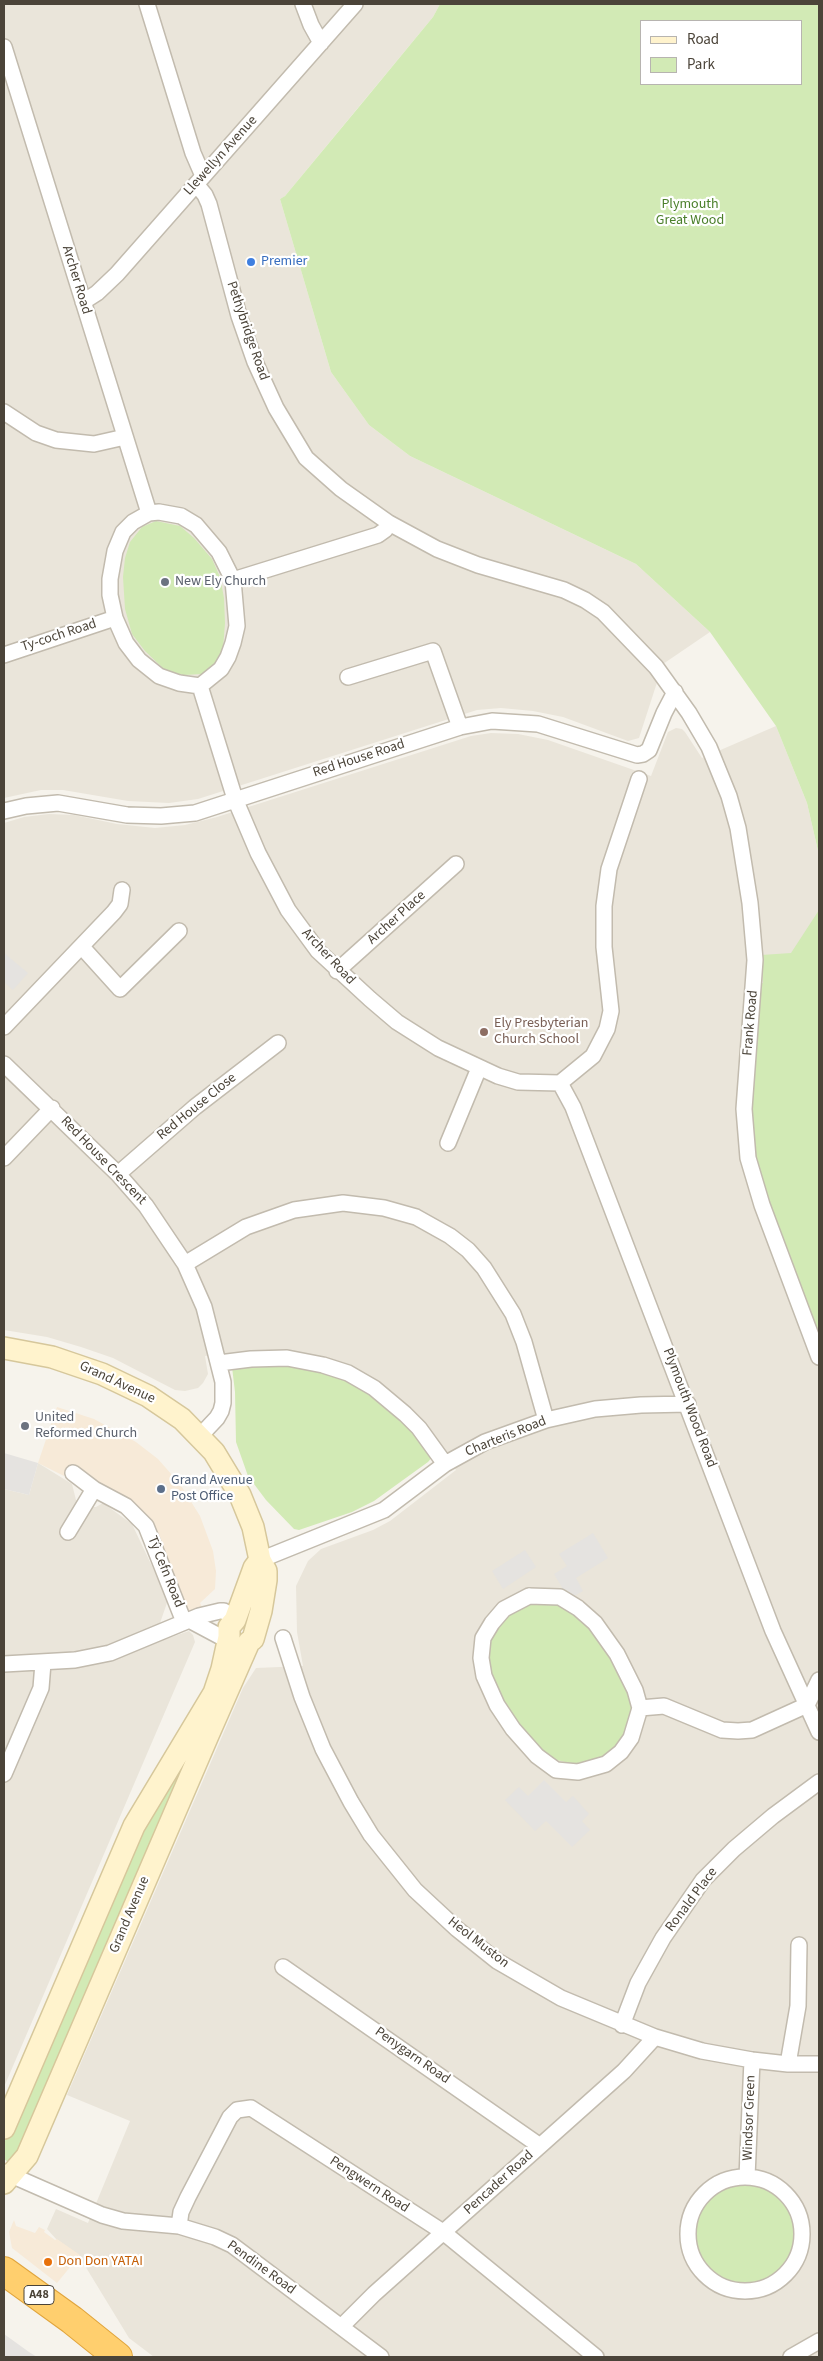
<!DOCTYPE html>
<meta charset="utf-8">
<style>
body{margin:0}
#map{position:relative;width:823px;height:2361px;overflow:hidden;background:#f6f3ec;font-family:"Source Sans 3",sans-serif}
canvas{display:block}
.frame{position:absolute;inset:0;border:5px solid #4b4439;pointer-events:none}
.legend{position:absolute;left:640px;top:20px;width:162px;height:65px;box-sizing:border-box;background:#fff;border:1px solid #b7b4b0;margin:0;padding:6px 9px;list-style:none;font-size:15px;color:#4b4439}
.legend li{display:flex;align-items:center;gap:10px;height:25px}
.legend b{width:25px;border:1px solid #b7b4b0}
</style>
<div id="map">
<canvas width="823" height="2361"></canvas>
<div class="frame"></div>
<ul class="legend">
<li><b style="height:6px;background:#fff3cd"></b>Road</li>
<li><b style="height:14px;background:#d2eab5"></b>Park</li>
</ul>
</div>
<script>
const g = document.querySelector('canvas').getContext('2d');
g.lineJoin = 'round';
function fill(path, color) {
  g.fillStyle = color;
  g.fill(path, 'evenodd');
}
function toPath(rows) {
  const path = new Path2D();
  for (const r of rows) {
    if (r.length === 3) {
      path.moveTo(r[0] + r[2], r[1]);
      path.arc(r[0], r[1], r[2], 0, 2 * Math.PI);
      continue;
    }
    path.moveTo(r[0], r[1]);
    for (let i = 2; i < r.length; i += 2) path.lineTo(r[i], r[i + 1]);
  }
  return path;
}
function stroke(path, color, width, dash) {
  g.strokeStyle = color;
  g.lineWidth = width;
  g.lineCap = dash ? 'butt' : 'round';
  g.setLineDash(dash || []);
  g.stroke(path);
}
function label(font, color, halo, rows, align = 'center') {
  g.font = font + ' "Source Sans 3",sans-serif';
  g.lineWidth = 4.5;
  g.setLineDash([]);
  g.textBaseline = 'middle';
  g.strokeStyle = halo;
  g.fillStyle = color;
  for (const [text, x, y, turn = 0] of rows) {
    g.save();
    g.translate(x, y);
    g.rotate((+turn || 0) * Math.PI / 180);
    g.textAlign = isNaN(turn) ? turn : align;
    if (halo) g.strokeText(text, 0, 0);
    g.fillText(text, 0, 0);
    g.restore();
  }
}
const residential = toPath([
 [4,4,440,4,433,17,285,196,280,199,331,372,369,425,410,456,636,564,710,632,663,664,639,738,628,741,563,717,533,711,501,708,477,710,198,799,169,803,128,801,63,790,41,790,4,798],
 [776,726,807,803,819,855,819,910,818,914,819,2357,154,2357,129,2338,79,2256,57,2240,47,2229,56,2209,88,2223,130,2121,67,2095,243,1688,256,1668,303,1666,297,1632,296,1586,308,1561,321,1549,373,1530,390,1521,456,1470,437,1440,420,1418,401,1400,372,1378,304,1355,278,1351,205,1356,208,1374,203,1383,198,1388,185,1391,175,1390,113,1358,81,1347,47,1337,4,1330,4,823,24,817,49,814,74,815,117,824,155,828,185,825,217,817,471,736,491,733,518,734,548,740,651,776,668,732,676,728,682,729,685,732,702,758],
 [38,1463,72,1484,76,1500,88,1507,96,1507,103,1503,132,1524,168,1600,160,1623,166,1639,189,1631,193,1635,195,1642,4,2087,4,1489,29,1495]
]);
const commercial = toPath([
 [57,1407,94,1419,136,1442,158,1459,180,1484,200,1516,213,1551,216,1571,215,1589,200,1603,202,1607,189,1612,153,1528,131,1503,72,1464,64,1476,38,1463],
 [14,2220,16,2226,35,2233,39,2227,45,2230,44,2232,55,2240,57,2239,80,2255,57,2283,12,2248,9,2232]
]);
const green = toPath([
 [440,4,819,4,819,855,807,803,776,726,710,632,636,564,410,456,369,425,331,372,280,199,285,196,363,102,433,17],
 [642,21,802,21,802,84,642,84],
 [156,521,180,526,194,538,212,559,220,577,224,598,225,623,223,649,216,662,202,674,184,675,167,672,145,651,132,634,125,609,123,577,125,558,130,542,142,527],
 [819,910,819,1357,754,1181,748,1060,755,985,763,983,761,955,791,953],
 [270,1363,319,1370,361,1386,400,1416,433,1456,428,1462,374,1501,352,1512,299,1530,294,1529,266,1500,248,1476,236,1442,235,1392,232,1367],
 [538,1600,566,1605,591,1623,630,1690,633,1712,627,1735,606,1755,581,1766,553,1759,523,1732,499,1693,487,1664,488,1648,498,1623,518,1606],
 [212,1707,20,2155,12,2162,8,2162,4,2159,4,2143,132,1844],
 [744,2234,50]
]);
const parking = toPath([
 [4,953,28,973,13,990,4,982],
 [4,1453,38,1463,29,1495,4,1489],
 [593,1533,608,1558,576,1578,583,1591,569,1599,554,1574,567,1566,559,1554],
 [525,1550,536,1567,503,1589,492,1571],
 [544,1780,566,1802,573,1796,589,1814,582,1821,590,1830,572,1847,546,1821,535,1831,505,1800,519,1787,528,1796],
 [4,2334,29,2352,37,2357,4,2357]
]);
const street = toPath([
 [147,4,193,153,203,176],
 [303,4,311,25,321,43],
 [4,47,149,513],
 [196,184,205,195,209,204,239,316,255,362,276,408,306,458,341,489,389,523,437,549,478,565,564,590,585,600,603,612,656,667,689,713,709,747,729,796,738,828,750,903,755,960,744,1109,748,1158,762,1205,819,1357],
 [83,302,97,293,117,274,355,4],
 [4,412,36,433,56,440,94,444,125,437],
 [159,512,181,516,196,525,219,552,233,580,237,626,233,643,228,657,221,669,200,686,179,683,159,676,139,660,126,643,115,618,110,595,110,579,115,551,123,532,133,522,149,513,159,512],
 [233,580,378,535,385,530,389,523],
 [4,655,115,618],
 [348,677,433,651,460,727],
 [200,686,235,799,258,853,288,910,318,951,370,999,397,1022,438,1048,498,1076,518,1082,560,1083],
 [4,811,26,806,58,803,127,815,161,816,195,813,460,727,492,721,538,724,637,755,643,754,649,750,664,713,675,692],
 [82,947,120,989,179,931],
 [337,971,456,864],
 [4,1027,114,912,120,904,122,890],
 [4,1064,118,1174,146,1206,185,1264,204,1307,223,1382,223,1403,221,1411,217,1418,200,1436],
 [560,1083,573,1107,773,1631,819,1732],
 [560,1083,593,1056,607,1029,611,1011,604,947,604,906,609,869,639,779],
 [448,1143,479,1068],
 [4,1158,52,1108],
 [118,1174,195,1107,278,1043],
 [185,1264,246,1227,294,1210,343,1203,384,1208,416,1217,450,1236,468,1250,484,1268,513,1314,524,1342,546,1420],
 [219,1363,251,1359,287,1358,323,1365,348,1373,374,1388,405,1414,419,1428,445,1464],
 [73,1473,94,1489],
 [68,1532,94,1489,126,1506,146,1526,184,1622],
 [260,1560,384,1510,445,1464,485,1442,546,1420,595,1409,641,1405,688,1404],
 [529,1596,560,1597,578,1608,595,1623,617,1654,635,1690,640,1708,631,1738,621,1752,606,1764,578,1772,556,1770,537,1756,513,1729,497,1705,484,1676,481,1658,483,1638,492,1623,504,1609,529,1596],
 [191,1621,221,1637,229,1637],
 [283,1638,302,1697,323,1749,351,1802,371,1835,415,1890,457,1929,497,1961,561,1998,655,2037,702,2051,752,2060,788,2064,819,2064],
 [4,1664,75,1660,110,1653,199,1616,220,1611,224,1611,235,1620],
 [640,1708,664,1706,722,1730,738,1731,752,1730,807,1705,819,1680],
 [4,1774,41,1688,43,1663],
 [283,1967,540,2146],
 [622,2025,638,1983,663,1938,703,1880,734,1849,773,1816,819,1782],
 [788,2064,798,2006,799,1945],
 [4,2172,102,2215,123,2221,179,2226,215,2237,232,2245,381,2357],
 [747,2177,752,2060],
 [745,2234,57],
 [179,2226,181,2212,188,2197,230,2117,237,2110,251,2108,443,2232,596,2357],
 [341,2327,374,2294,624,2071,655,2037],
 [791,2357,819,2341]
]);
const secondary = toPath([
 [4,1348,52,1357,102,1374,148,1396,182,1419,214,1452,240,1495,253,1527,260,1560,266,1571,266,1580,261,1611,253,1639,249,1642,209,1733,27,2156,4,2183],
 [4,2128,134,1826,214,1693,222,1669,229,1637,229,1627,235,1620,254,1568,260,1560]
]);
const highway = toPath([
 [4,2271,72,2320,118,2357]
]);
const markers = [
 [251,262,5,"#3f7fe0"],
 [165,582,5,"#6b7280"],
 [484,1032,5,"#8d6e63"],
 [25,1426,5,"#6b7280"],
 [161,1489,5,"#5c6f8a"],
 [48,2262,5,"#e8710a"]
];
const shields = [
 [39,2295,30]
];
const shieldNames = [
 ["A48",39,2295]
];
const streetNames = [
 ["Llewellyn Avenue",221,156,-48],
 ["Archer Road",76,280,73],
 ["Pethybridge Road",247,331,71],
 ["Ty-coch Road",59,636,-18],
 ["Red House Road",359,759,-18],
 ["Archer Place",397,918,-42],
 ["Archer Road",328,957,47],
 ["Frank Road",751,1023,-85],
 ["Red House Close",197,1107,-39],
 ["Red House Crescent",103,1161,46],
 ["Grand Avenue",117,1383,25],
 ["Plymouth Wood Road",689,1408,69],
 ["Charteris Road",506,1437,-22],
 ["Tŷ Cefn Road",165,1572,68],
 ["Ronald Place",692,1900,-53],
 ["Grand Avenue",130,1915,-67],
 ["Heol Muston",478,1943,38],
 ["Penygarn Road",412,2056,35],
 ["Windsor Green",750,2118,-88],
 ["Pencader Road",499,2183,-42],
 ["Pengwern Road",369,2185,33],
 ["Pendine Road",261,2268,36]
];
const parkNames = [
 ["Plymouth",690,205],
 ["Great Wood",690,221]
];
const shopNames = [
 ["Premier",261,262]
];
const worshipNames = [
 ["New Ely Church",175,582],
 ["United",35,1418],
 ["Reformed Church",35,1434]
];
const educationNames = [
 ["Ely Presbyterian",494,1024],
 ["Church School",494,1040]
];
const serviceNames = [
 ["Grand Avenue",171,1481],
 ["Post Office",171,1497]
];
const foodNames = [
 ["Don Don YATAI",58,2262]
];
fill(residential, '#eae5da');
fill(commercial, '#f7ead8');
fill(green, '#d2eab5');
fill(parking, '#e5e3e0');
stroke(street, '#c2bbae', 18);
stroke(secondary, '#d6c79b', 24);
stroke(highway, '#e0a43c', 30);
stroke(street, '#fff', 15);
stroke(secondary, '#fff3cd', 21);
stroke(highway, '#ffcf6e', 28);
for (const [x, y, r, color] of markers) {
  const dot = new Path2D();
  dot.arc(x, y, r, 0, 2 * Math.PI);
  g.fillStyle = color;
  g.fill(dot);
  stroke(dot, '#fff', 2);
}
for (const [x, y, w] of shields) {
  const box = new Path2D();
  box.roundRect(x - w / 2, y - 9.5, w, 19, 4);
  g.fillStyle = '#fff';
  g.fill(box);
  stroke(box, '#4b4439', 1);
}
label('bold 12px', '#4b4439', null, shieldNames);
label('14px', '#4b4439', '#fff', streetNames);
label('14px', '#4a7f2a', '#fff', parkNames);
label('14px', '#366cbe', '#fff', shopNames, 'left');
label('14px', '#5b616d', '#fff', worshipNames, 'left');
label('14px', '#785e54', '#fff', educationNames, 'left');
label('14px', '#4e5e75', '#fff', serviceNames, 'left');
label('14px', '#c56008', '#fff', foodNames, 'left');
</script>
